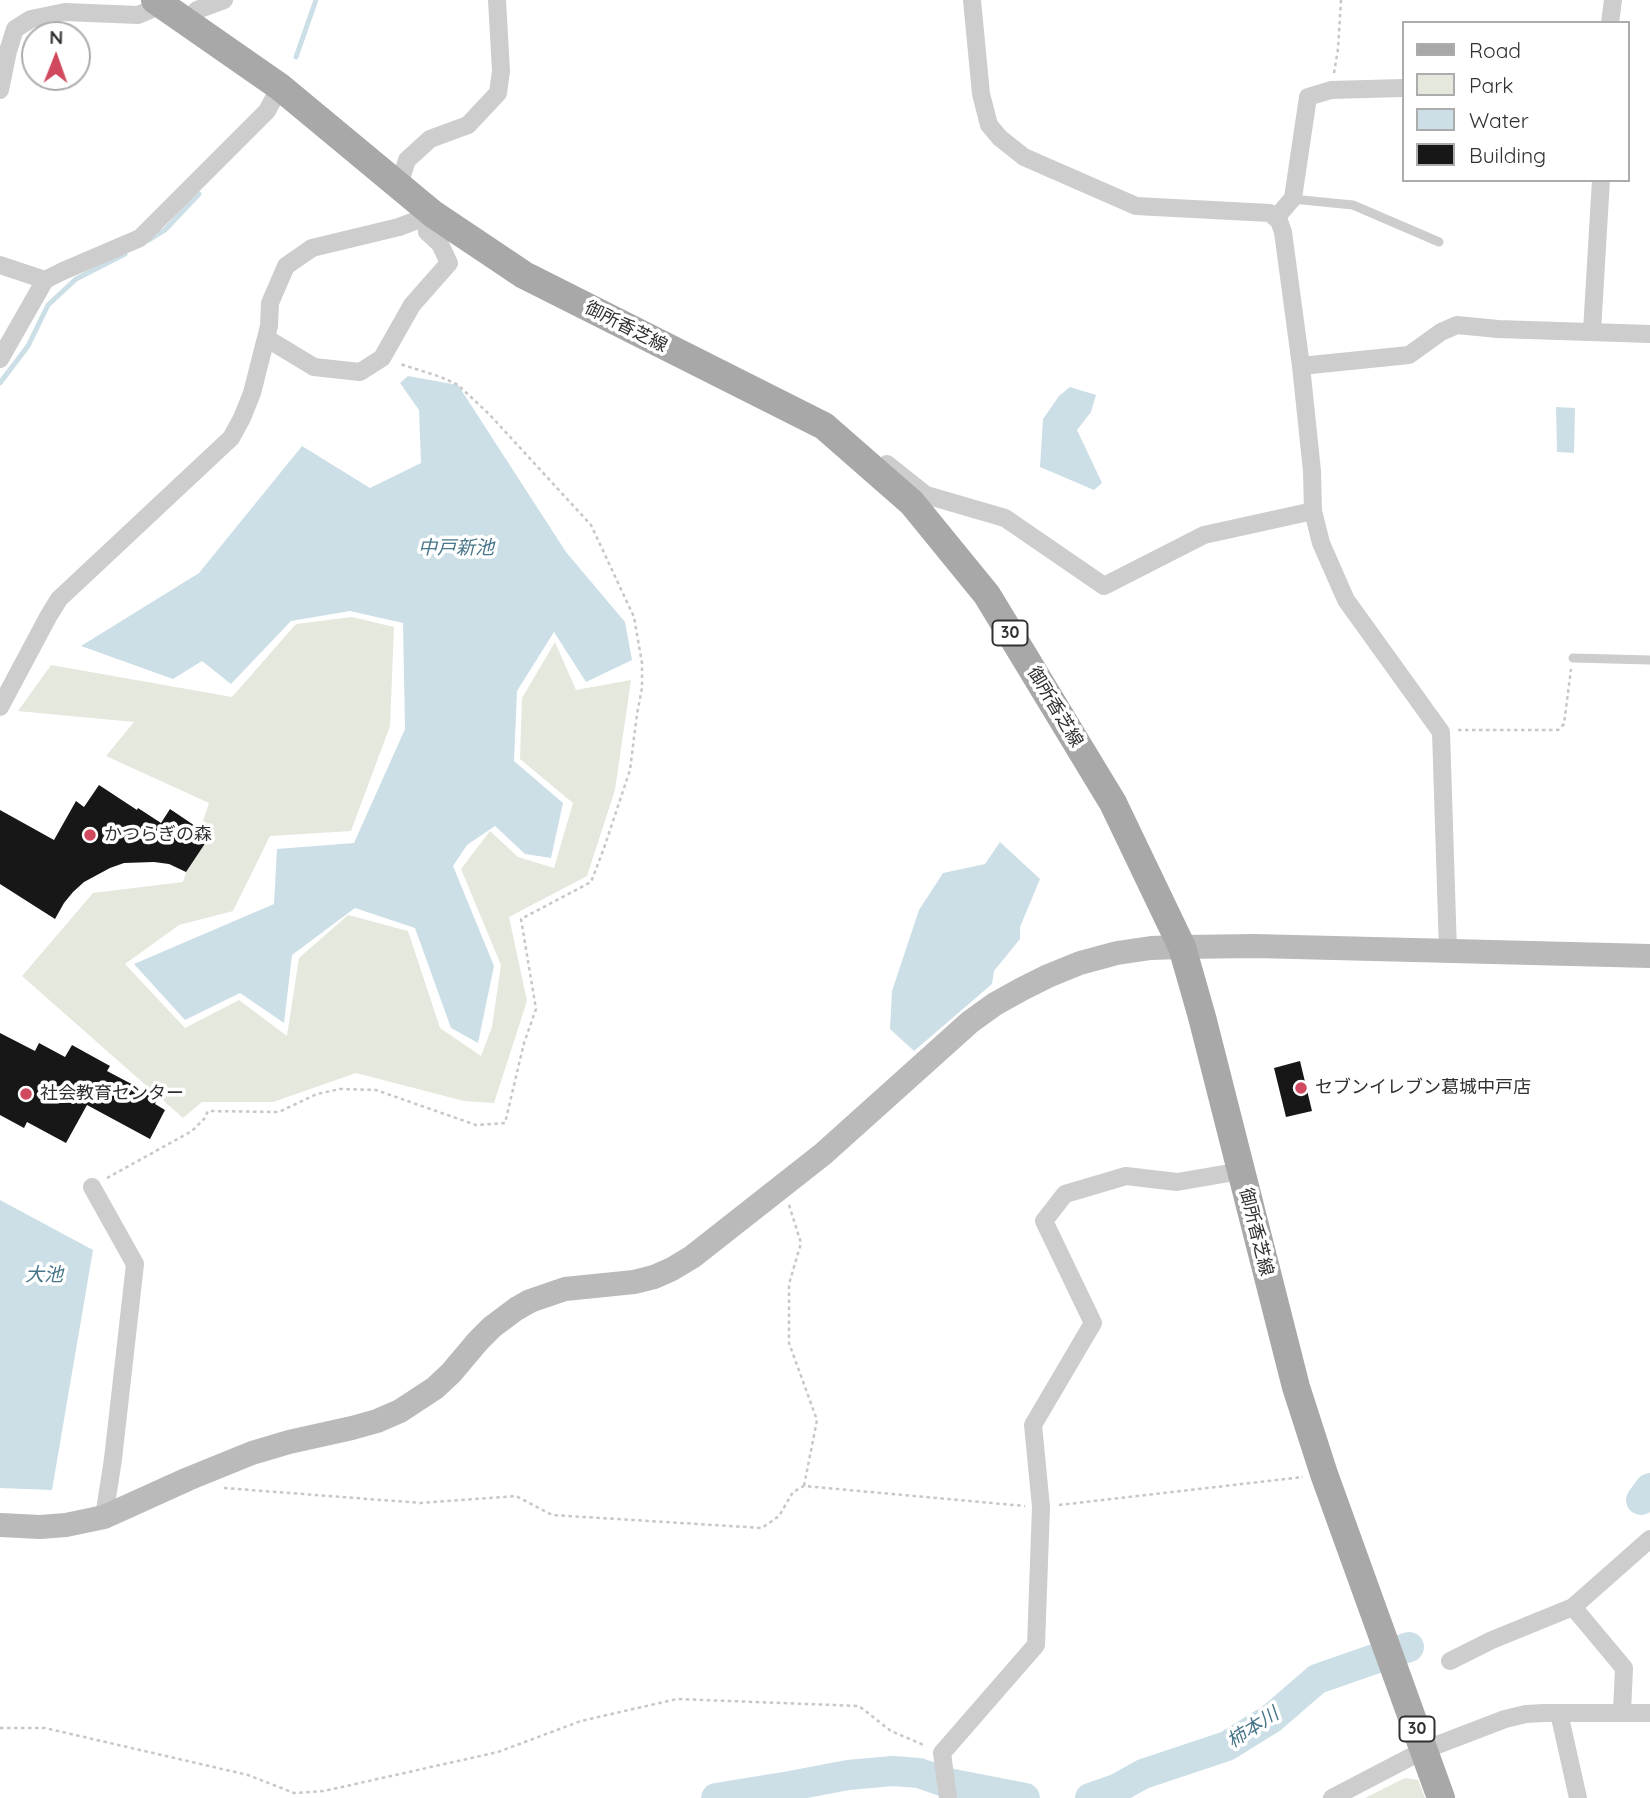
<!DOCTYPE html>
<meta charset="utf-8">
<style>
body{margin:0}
#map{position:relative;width:1650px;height:1798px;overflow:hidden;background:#fff;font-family:Quicksand,sans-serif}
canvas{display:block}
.legend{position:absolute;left:1402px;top:21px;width:228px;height:161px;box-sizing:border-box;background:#fff;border:2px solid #acacac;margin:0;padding:9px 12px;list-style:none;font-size:21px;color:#303030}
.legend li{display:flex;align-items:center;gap:14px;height:35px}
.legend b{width:35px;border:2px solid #acacac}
.north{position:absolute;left:21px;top:21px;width:70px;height:70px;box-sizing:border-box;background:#fff;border:2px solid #acacac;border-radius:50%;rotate:1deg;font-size:19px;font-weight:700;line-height:28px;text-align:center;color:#303030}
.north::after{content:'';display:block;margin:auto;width:24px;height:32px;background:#d1495e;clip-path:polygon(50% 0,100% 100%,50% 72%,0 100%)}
</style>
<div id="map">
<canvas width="1650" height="1798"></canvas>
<ul class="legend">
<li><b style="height:9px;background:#a8a8a8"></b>Road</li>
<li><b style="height:19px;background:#e4e8dd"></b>Park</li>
<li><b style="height:19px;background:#ccdfe7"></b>Water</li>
<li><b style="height:19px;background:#171717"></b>Building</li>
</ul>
<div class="north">N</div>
</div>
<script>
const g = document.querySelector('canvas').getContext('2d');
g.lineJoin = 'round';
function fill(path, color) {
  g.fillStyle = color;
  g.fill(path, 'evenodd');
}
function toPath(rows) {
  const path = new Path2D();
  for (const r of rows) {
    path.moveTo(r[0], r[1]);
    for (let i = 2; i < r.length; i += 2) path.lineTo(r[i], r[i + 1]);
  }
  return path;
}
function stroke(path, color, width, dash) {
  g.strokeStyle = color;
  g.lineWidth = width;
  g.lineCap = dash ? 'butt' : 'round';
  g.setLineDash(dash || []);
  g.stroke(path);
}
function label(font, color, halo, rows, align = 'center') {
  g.font = font + ' Quicksand,"Noto Sans JP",sans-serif';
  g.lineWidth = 7;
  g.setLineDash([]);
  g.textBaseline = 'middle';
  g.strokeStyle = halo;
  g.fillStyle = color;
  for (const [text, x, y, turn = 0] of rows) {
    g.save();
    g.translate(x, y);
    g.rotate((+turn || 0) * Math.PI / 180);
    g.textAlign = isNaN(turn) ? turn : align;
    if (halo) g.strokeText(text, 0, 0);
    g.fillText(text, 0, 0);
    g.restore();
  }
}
const green = toPath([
 [352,617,394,627,390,726,351,831,270,836,233,911,179,925,125,964,185,1028,239,1000,287,1036,299,958,348,915,408,931,440,1028,481,1056,492,1027,501,965,461,869,490,831,518,857,554,868,573,803,520,759,522,698,555,642,576,690,631,680,615,790,587,876,509,917,527,1001,494,1103,464,1101,356,1073,273,1102,202,1102,183,1118,22,976,93,893,183,882,209,803,106,756,134,722,18,711,51,665,232,697,296,624],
 [1405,1778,1418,1780,1425,1798,1365,1798]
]);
const water = toPath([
 [408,376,458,385,566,552,625,622,632,660,586,682,554,632,517,691,514,761,563,803,551,858,525,854,495,826,467,845,453,866,494,966,478,1043,451,1028,415,928,355,908,292,955,284,1023,240,993,185,1020,134,964,274,904,277,849,354,843,405,729,403,623,350,611,291,621,231,684,202,661,173,679,81,646,199,573,302,446,370,488,421,463,419,410,400,383],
 [1070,387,1096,395,1091,412,1077,430,1102,483,1094,490,1040,467,1043,419,1059,396],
 [1556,407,1575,408,1574,453,1557,452],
 [1000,842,1040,879,1020,927,1020,939,994,971,992,984,914,1051,890,1029,892,991,919,910,943,873,985,864],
 [0,1200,93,1250,52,1490,0,1488]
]);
const stream = toPath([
 [296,57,316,0],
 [149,240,165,230,199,194],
 [0,383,28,346,48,305,76,279,125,254]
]);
const river = toPath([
 [1641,1500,1650,1488],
 [716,1798,790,1786,848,1775,893,1771,919,1773,948,1783,1025,1798],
 [1090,1798,1116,1789,1143,1774,1227,1746,1272,1718,1317,1679,1409,1647]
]);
const building = toPath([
 [99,785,137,810,138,808,161,823,170,809,210,836,186,872,169,864,154,862,124,863,110,868,84,882,73,892,64,903,55,919,0,884,0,810,54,840,76,801,84,807],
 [0,1033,35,1051,39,1043,65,1057,72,1045,110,1066,107,1071,158,1098,155,1104,165,1110,150,1139,87,1105,66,1143,27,1122,24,1128,0,1115],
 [1300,1061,1312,1111,1286,1117,1274,1068]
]);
const path = toPath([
 [1334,73,1338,49,1341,0],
 [1458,730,1558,730,1564,724,1571,669],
 [107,1178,192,1131,204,1119,208,1111,279,1112,317,1094,340,1089,376,1090,476,1125,505,1123,524,1043,536,1009,521,919,591,882,604,848,630,770,637,714,642,688,642,663,634,617,591,525,489,414,458,385,441,377,400,364],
 [789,1205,801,1243,789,1284,789,1343,817,1420,804,1486],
 [224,1488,421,1503,516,1496,552,1515,762,1528,779,1516,793,1492,804,1486,1025,1506],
 [1059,1505,1303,1477],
 [0,1728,45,1728,248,1775,294,1793,324,1791,498,1752,581,1721,677,1699,859,1706,891,1731,926,1746]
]);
const lane = toPath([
 [1292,199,1353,205,1439,242],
 [1573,658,1650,660]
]);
const street = toPath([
 [972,0,981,94,989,125,1000,138,1024,157,1136,206,1270,213,1279,221,1283,232,1301,366,1312,471,1313,511,1321,543,1346,600,1441,732,1448,951],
 [186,22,197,10,224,0],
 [1610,23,1613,0],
 [0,90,8,51,15,29,31,19,65,12,138,15,162,5],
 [399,185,407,160,430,139,468,125,498,93,501,71,497,0],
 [1276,218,1293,198,1308,97,1331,90,1403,88],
 [0,265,45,280],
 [1592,331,1601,180],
 [266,338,314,367,360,372,382,358,412,305,449,263,440,244,427,232,433,214],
 [0,359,45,280,63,271,140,238,267,111,280,87],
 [1301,366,1409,355,1441,332,1457,325,1498,329,1650,334],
 [887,464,926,495,1005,518,1104,586,1204,535,1313,511],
 [0,707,48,617,59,599,231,438,242,418,252,393,269,326,270,303,286,266,312,248,399,227,433,214],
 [92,1187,135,1264,113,1459,104,1517],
 [1573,1607,1624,1668,1622,1712],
 [1450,1661,1492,1640,1573,1607,1650,1539],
 [1559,1713,1578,1798],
 [948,1798,942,1753,1036,1645,1041,1507,1033,1425,1093,1323,1044,1221,1065,1194,1126,1176,1177,1182,1241,1171],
 [1332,1798,1424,1750,1505,1719,1526,1714,1544,1713,1650,1713]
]);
const secondary = toPath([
 [0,1525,40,1527,66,1525,104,1517,188,1479,252,1453,289,1442,352,1428,377,1421,400,1411,435,1388,451,1373,478,1341,492,1327,516,1309,530,1301,565,1289,634,1282,654,1277,672,1269,692,1257,823,1154,970,1022,995,1004,1022,989,1048,976,1080,963,1117,953,1151,948,1182,947,1255,946,1650,956]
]);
const primary = toPath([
 [155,0,280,87,433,214,524,275,824,426,912,503,987,595,1113,803,1182,947,1202,1017,1296,1387,1324,1474,1441,1798]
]);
const markers = [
 [90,835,7,"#d1495e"],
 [1301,1088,7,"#d1495e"],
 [26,1094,7,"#d1495e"]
];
const shields = [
 [1010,633,35],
 [1417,1729,35]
];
const shieldNames = [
 ["30",1010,633],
 ["30",1417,1729]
];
const streetNames = [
 ["御所香芝線",626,327,27],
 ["御所香芝線",1055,707,59],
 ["御所香芝線",1256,1232,76]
];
const poiNames = [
 ["かつらぎの森",104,835],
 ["セブンイレブン葛城中戸店",1315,1088],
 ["社会教育センター",40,1094]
];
const waterNames = [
 ["中戸新池",456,548],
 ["大池",44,1275],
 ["柿本川",1253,1728,-33]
];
fill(green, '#e4e8dd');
fill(water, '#ccdfe7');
stroke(stream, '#ccdfe7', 5);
stroke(river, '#ccdfe7', 30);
fill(building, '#171717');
stroke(path, '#c7c7c7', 2.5, [3.5, 3.5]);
stroke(lane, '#cdcdcd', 9);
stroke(street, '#cdcdcd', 18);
stroke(secondary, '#bababa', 24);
stroke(primary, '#a8a8a8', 28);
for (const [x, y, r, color] of markers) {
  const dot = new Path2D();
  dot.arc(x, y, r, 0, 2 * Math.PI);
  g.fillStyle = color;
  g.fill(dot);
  stroke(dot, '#fff', 2.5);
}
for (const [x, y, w] of shields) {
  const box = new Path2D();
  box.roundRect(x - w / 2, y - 12.5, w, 25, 5);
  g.fillStyle = '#fff';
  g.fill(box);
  stroke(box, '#303030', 2);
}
label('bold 16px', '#303030', null, shieldNames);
label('18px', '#303030', '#fff', streetNames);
label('18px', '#303030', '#fff', poiNames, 'left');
label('italic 19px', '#477589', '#fff', waterNames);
</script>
